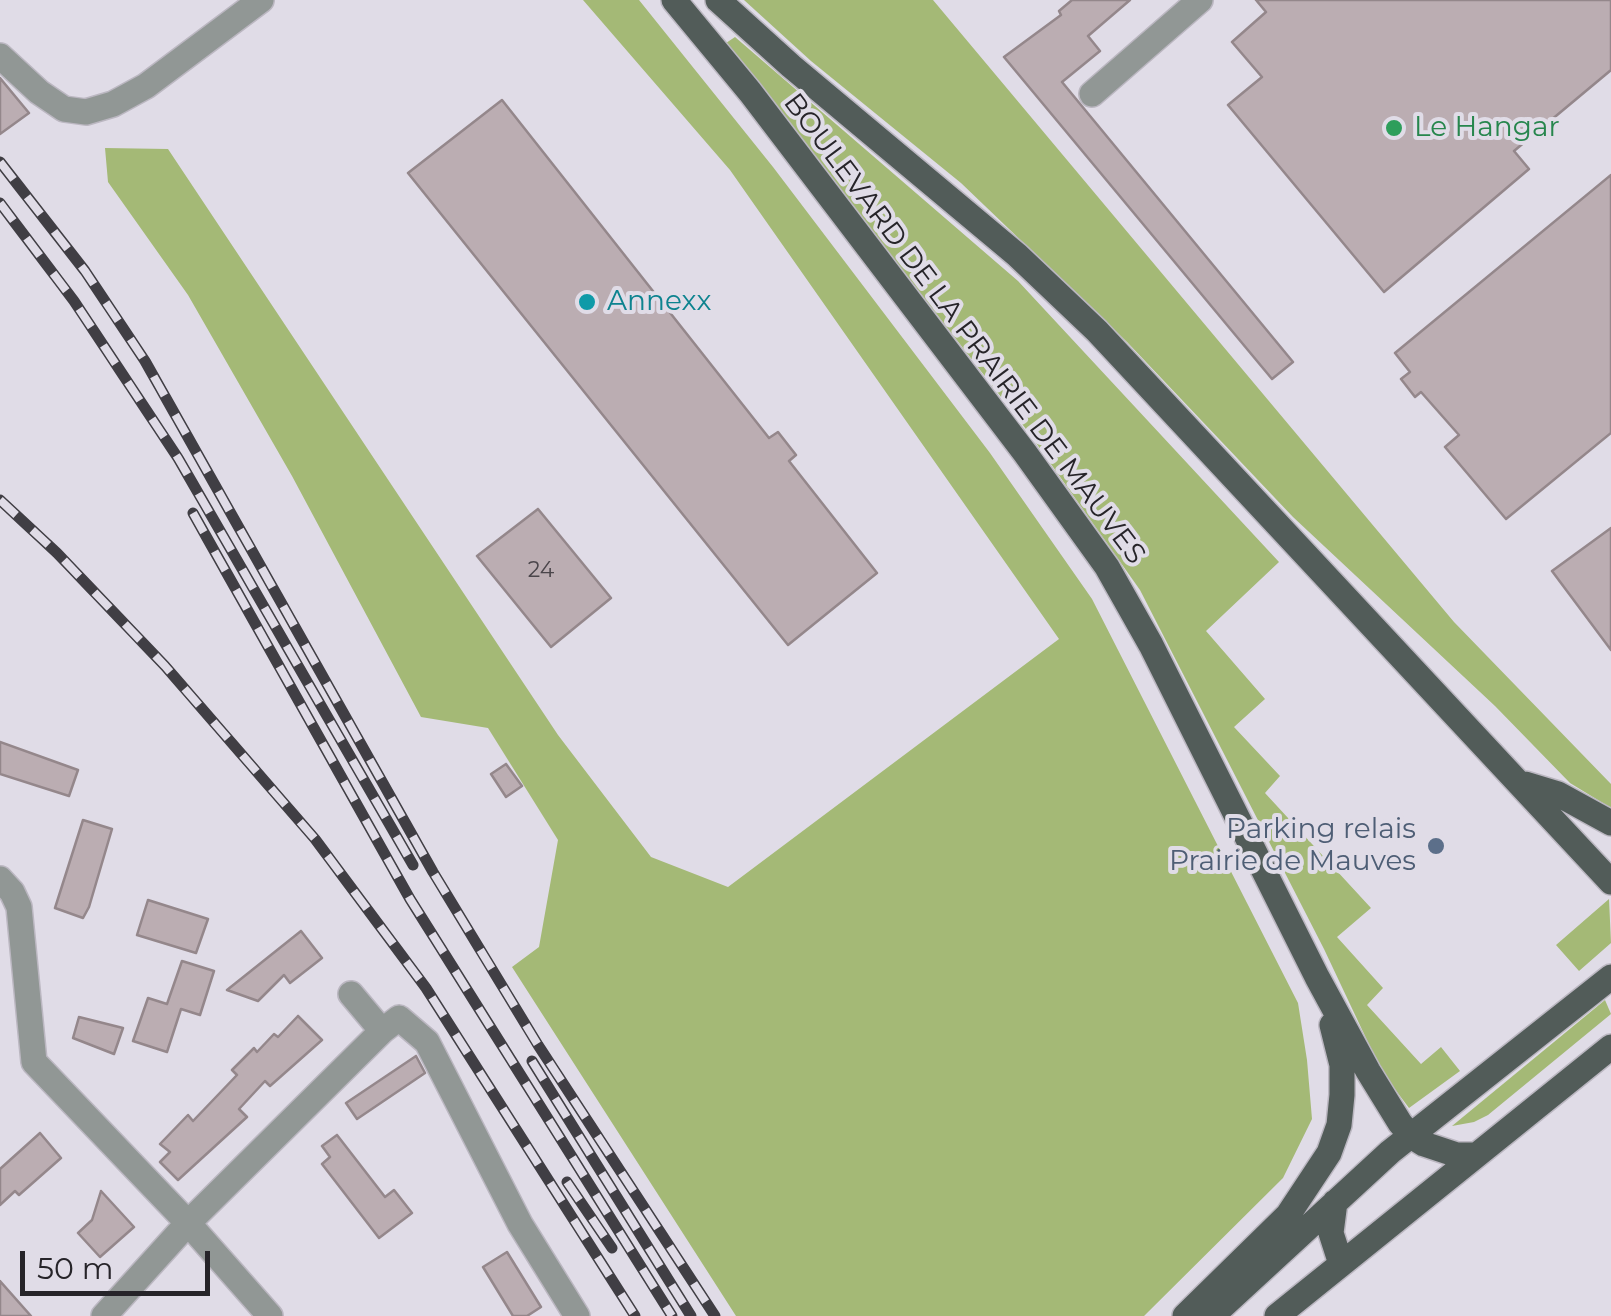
<!DOCTYPE html>
<style>
body{margin:0}
#map{position:relative;width:1611px;height:1316px;overflow:hidden;background:#e0dce7;font-family:Montserrat,sans-serif}
canvas{display:block}
.scale{position:absolute;left:20px;top:1251px;width:190px;height:45px;box-sizing:border-box;border:5px solid #262429;border-top:0;padding-left:12px;font-size:30px;line-height:35px;white-space:nowrap;color:#262429;-webkit-text-stroke:8px #e0dce7;paint-order:stroke}
</style>
<div id="map">
<canvas width="1611" height="1316"></canvas>
<div class="scale">50 m</div>
</div>
<script>
const g = document.querySelector('canvas').getContext('2d');
g.lineJoin = 'round';
function fill(path, color) {
  g.fillStyle = color;
  g.fill(path, 'evenodd');
}
function toPath(rows) {
  const path = new Path2D();
  for (const r of rows) {
    path.moveTo(r[0], r[1]);
    for (let i = 2; i < r.length; i += 2) path.lineTo(r[i], r[i + 1]);
  }
  return path;
}
function stroke(path, color, width, dash) {
  g.strokeStyle = color;
  g.lineWidth = width;
  g.lineCap = dash ? 'butt' : 'round';
  g.setLineDash(dash || []);
  g.stroke(path);
}
function label(font, color, halo, rows, align = 'center') {
  g.font = font + ' Montserrat,sans-serif';
  g.lineWidth = 8;
  g.setLineDash([]);
  g.textBaseline = 'middle';
  g.strokeStyle = halo;
  g.fillStyle = color;
  for (const [text, x, y, turn = 0] of rows) {
    g.save();
    g.translate(x, y);
    g.rotate((+turn || 0) * Math.PI / 180);
    g.textAlign = isNaN(turn) ? turn : align;
    if (halo) g.strokeText(text, 0, 0);
    g.fillText(text, 0, 0);
    g.restore();
  }
}
const green = toPath([
 [583,0,639,0,773,167,990,453,1092,599,1298,1003,1307,1060,1312,1119,1283,1178,1144,1316,736,1316,512,967,539,947,558,840,488,728,421,717,292,476,188,295,108,182,105,148,168,149,558,735,651,857,728,887,1059,639,730,170],
 [744,0,933,0,1454,622,1611,784,1611,808,1570,783,1495,706,1293,517,1127,342,961,183,811,61],
 [735,37,1018,281,1279,562,1206,631,1265,699,1234,727,1280,776,1265,793,1371,908,1337,937,1383,988,1367,1005,1421,1064,1441,1047,1460,1071,1409,1108,1382,1072,1324,949,1140,590,1029,433,726,43],
 [1609,899,1611,943,1579,971,1556,945],
 [1605,1000,1611,1014,1488,1115,1474,1122,1452,1126]
]);
const building = toPath([
 [1072,0,1130,0,1088,36,1100,51,1062,82,1293,362,1272,379,1004,57,1061,15,1059,11,1072,0],
 [1256,0,1611,0,1611,70,1514,151,1529,169,1384,292,1228,105,1262,77,1232,42,1266,12,1256,0],
 [0,78,29,113,0,134,0,78],
 [502,100,769,438,778,432,796,455,789,461,877,573,788,645,408,173,502,100],
 [1611,175,1611,433,1506,519,1445,447,1459,435,1421,392,1415,397,1401,379,1410,372,1395,353,1611,175],
 [538,509,611,598,551,647,477,556,538,509],
 [1611,528,1611,650,1552,571,1611,528],
 [0,742,78,770,69,796,0,774,0,742],
 [506,764,522,786,506,797,491,774,506,764],
 [83,820,112,829,89,907,83,918,55,908,83,820],
 [148,900,208,919,196,953,137,935,148,900],
 [301,931,322,958,290,983,284,975,258,1001,227,990,301,931],
 [182,961,214,971,200,1015,181,1009,167,1052,133,1041,148,998,167,1004,182,961],
 [298,1016,322,1040,270,1086,265,1081,239,1109,247,1117,178,1180,160,1162,170,1152,160,1144,188,1115,193,1121,237,1075,232,1070,254,1048,257,1052,274,1034,278,1037,298,1016],
 [79,1017,123,1028,114,1054,73,1038,79,1017],
 [416,1056,425,1073,357,1119,346,1103,416,1056],
 [40,1133,61,1158,19,1195,15,1191,0,1205,0,1169,40,1133],
 [337,1135,385,1197,394,1190,412,1213,379,1238,322,1164,330,1157,322,1146,337,1135],
 [101,1191,134,1227,100,1257,78,1233,92,1220,101,1191],
 [507,1252,541,1307,527,1316,513,1316,483,1267,507,1252],
 [0,1281,31,1316,0,1316,0,1281]
]);
const minor = toPath([
 [0,56,39,92,64,109,86,112,113,104,146,86,261,0],
 [1092,94,1200,0],
 [0,879,12,892,19,907,34,1062,188,1223,270,1316],
 [382,1031,399,1018,427,1042,520,1224,577,1316],
 [104,1316,188,1223,382,1031,351,994]
]);
const major = toPath([
 [674,0,750,92,1025,453,1107,567,1151,645,1317,977,1368,1071,1400,1123,1411,1136,1424,1144,1457,1155,1477,1155],
 [718,0,791,66,1017,255,1097,331,1611,882],
 [1525,784,1558,794,1611,823],
 [1335,1202,1331,1233,1341,1264],
 [1185,1316,1288,1215,1329,1153,1339,1125,1342,1095,1342,1065,1332,1025],
 [1212,1316,1390,1152,1611,977],
 [1277,1316,1611,1047]
]);
const rail = toPath([
 [0,162,85,271,145,361,433,872,538,1045,715,1316],
 [0,203,74,301,178,458,413,865],
 [0,500,57,553,165,666,315,839,426,988,635,1316],
 [193,513,410,899,672,1316],
 [532,1061,691,1316],
 [567,1182,612,1248]
]);
const markers = [
 [1394,128,10,"#2e9e5b"],
 [587,302,10,"#0f9aa8"],
 [1436,846,10,"#5c6f8a"]
];
const numberNames = [
 ["24",541,571]
];
const leisureNames = [
 ["Le Hangar",1414,128]
];
const cultureNames = [
 ["Annexx",607,302]
];
const streetNames = [
 ["BOULEVARD DE LA PRAIRIE DE MAUVES",964,329,53]
];
const serviceNames = [
 ["Parking relais",1416,830],
 ["Prairie de Mauves",1416,862]
];
fill(green, '#a4b976');
fill(building, '#bbadb2');
stroke(building, '#94878b', 2.5);
stroke(minor, '#bbb7c1', 28);
stroke(major, '#bbb7c1', 28);
stroke(minor, '#919795', 25);
stroke(major, '#525c59', 25);
stroke(rail, '#403e44', 11);
stroke(rail, '#e0dce7', 8, [22]);
for (const [x, y, r, color] of markers) {
  const dot = new Path2D();
  dot.arc(x, y, r, 0, 2 * Math.PI);
  g.fillStyle = color;
  g.fill(dot);
  stroke(dot, '#e0dce7', 4);
}
label('22px', '#4b464b', null, numberNames);
label('28px', '#27864d', '#e0dce7', leisureNames, 'left');
label('28px', '#0d838f', '#e0dce7', cultureNames, 'left');
label('28px', '#262429', '#e0dce7', streetNames);
label('28px', '#4e5e75', '#e0dce7', serviceNames, 'right');
</script>
